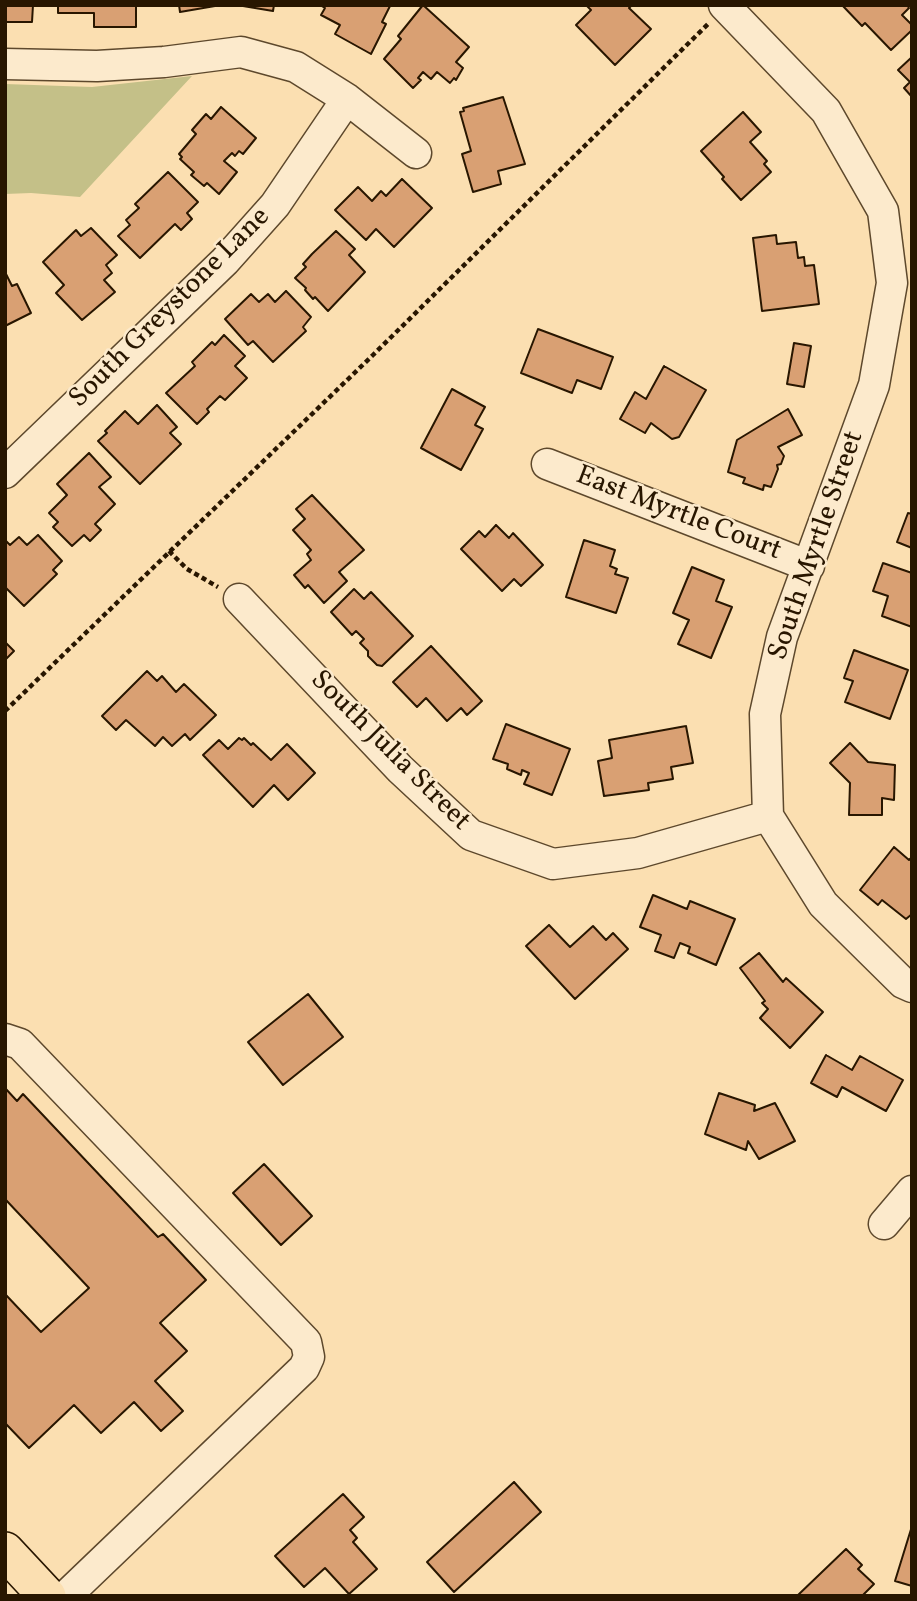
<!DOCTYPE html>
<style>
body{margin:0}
#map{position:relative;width:917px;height:1601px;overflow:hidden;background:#fbdfb1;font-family:Vollkorn,serif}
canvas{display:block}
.frame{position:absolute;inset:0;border:7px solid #281600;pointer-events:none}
</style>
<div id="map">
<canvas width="917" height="1601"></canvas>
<div class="frame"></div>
</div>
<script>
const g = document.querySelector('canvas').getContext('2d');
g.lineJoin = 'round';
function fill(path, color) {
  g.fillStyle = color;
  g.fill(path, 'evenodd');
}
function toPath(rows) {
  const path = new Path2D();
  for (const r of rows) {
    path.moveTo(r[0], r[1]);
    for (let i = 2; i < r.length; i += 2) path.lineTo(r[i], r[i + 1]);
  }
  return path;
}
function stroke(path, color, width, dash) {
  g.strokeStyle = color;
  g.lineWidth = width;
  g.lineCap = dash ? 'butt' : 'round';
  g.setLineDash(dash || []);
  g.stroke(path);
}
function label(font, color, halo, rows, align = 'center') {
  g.font = font + ' Vollkorn,serif';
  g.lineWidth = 5;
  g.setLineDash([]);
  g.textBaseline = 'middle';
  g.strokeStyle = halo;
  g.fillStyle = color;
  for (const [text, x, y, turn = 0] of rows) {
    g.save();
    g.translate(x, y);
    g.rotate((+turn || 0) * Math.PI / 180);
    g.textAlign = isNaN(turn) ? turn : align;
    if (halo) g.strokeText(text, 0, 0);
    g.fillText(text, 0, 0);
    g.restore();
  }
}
const green = toPath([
 [192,76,80,197,31,193,5,194,5,84,92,87]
]);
const building = toPath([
 [5,5,33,5,32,22,5,22,5,5],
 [58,5,136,5,136,27,94,27,94,13,58,13,58,5],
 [179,5,214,5,215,6,180,12,179,5],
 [237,5,274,5,273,11,237,5],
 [320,5,389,5,390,6,382,22,386,24,371,54,335,34,340,25,321,15,325,8,320,5],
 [423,5,469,47,456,62,463,68,456,80,454,78,450,83,437,72,431,79,423,72,418,78,421,80,413,88,384,59,401,39,398,36,423,5],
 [586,5,632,5,629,8,651,29,615,65,576,25,591,10,586,5],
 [842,5,907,5,909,8,902,15,912,25,912,30,891,50,865,23,862,26,842,5],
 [912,57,912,97,904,88,910,82,898,70,912,57],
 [503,97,525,164,498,171,501,184,473,192,462,154,471,151,460,112,464,111,463,108,503,97],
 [221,107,256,138,243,154,239,151,235,156,232,153,224,161,237,172,219,194,207,183,204,186,191,175,194,172,180,159,182,157,179,154,196,134,192,130,206,114,211,119,221,107],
 [743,112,761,132,750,142,767,161,764,164,771,172,741,200,722,179,724,177,701,151,743,112],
 [168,172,198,202,187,213,192,219,181,230,175,224,140,258,118,236,130,225,126,220,139,208,135,204,168,172],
 [402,179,432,208,394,247,376,229,366,240,335,210,358,187,372,201,381,191,386,196,402,179],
 [91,228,117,255,106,265,112,273,104,280,115,292,82,320,56,293,64,285,43,262,76,230,81,236,91,228],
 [336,231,355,249,349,255,365,272,328,311,315,297,313,299,305,290,306,288,295,278,306,267,303,264,312,254,336,231],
 [776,235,777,244,796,242,798,258,804,257,805,266,814,265,819,304,762,311,753,238,776,235],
 [5,272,12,286,17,284,31,313,5,326,5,272],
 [286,291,311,317,303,327,306,331,273,362,253,341,248,345,225,319,251,294,259,302,268,294,275,302,286,291],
 [538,329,613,357,601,389,577,380,572,393,521,373,538,329],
 [224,335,245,356,235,366,247,378,225,400,220,396,207,409,209,412,197,424,166,393,195,366,192,362,212,342,215,345,224,335],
 [794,343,811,346,804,387,787,384,794,343],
 [664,366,706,390,679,437,672,439,651,423,645,433,620,419,635,392,646,399,664,366],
 [452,389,485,407,475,425,483,429,461,470,421,448,452,389],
 [157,405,177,427,170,433,181,444,140,484,98,441,107,433,105,431,125,411,138,424,157,405],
 [788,409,802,435,778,447,784,456,781,464,777,465,778,469,771,487,764,485,763,490,743,483,745,478,728,472,737,440,788,409],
 [89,453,111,477,99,487,115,504,95,524,101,530,90,541,84,535,72,546,53,527,58,522,49,513,67,495,57,484,89,453],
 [312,495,364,550,339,572,347,581,324,603,308,585,305,588,294,575,311,560,307,554,311,550,293,530,305,519,296,509,312,495],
 [908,513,912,514,912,548,897,542,908,513],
 [496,525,509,538,513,533,543,565,521,586,514,579,502,591,461,549,479,531,485,537,496,525],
 [38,535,62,561,53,570,57,574,24,606,5,587,5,540,10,545,19,537,27,545,38,535],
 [584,540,615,550,610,566,617,569,615,574,628,578,616,613,566,597,584,540],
 [883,563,912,573,912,627,882,616,888,596,873,591,883,563],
 [692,567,724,580,716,601,732,607,711,658,678,644,689,620,673,613,692,567],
 [354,589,364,599,371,592,413,636,382,666,377,665,368,656,368,651,360,643,364,639,356,631,352,635,331,612,354,589],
 [5,642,14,651,5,660,5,642],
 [431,646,482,701,467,715,461,708,447,721,426,698,417,707,393,682,431,646],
 [854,650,908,670,890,719,845,702,853,681,844,678,854,650],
 [147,671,157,681,162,676,176,692,184,684,216,715,190,740,185,734,172,746,163,737,155,746,126,720,116,730,102,716,147,671],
 [506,724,570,749,552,795,524,784,529,773,522,770,521,775,507,769,508,764,493,759,506,724],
 [686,726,693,763,671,767,673,779,648,783,649,790,604,796,598,761,612,758,609,740,686,726],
 [239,738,242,740,244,738,251,745,253,743,271,760,287,744,315,773,288,800,274,785,253,807,203,755,219,740,228,749,239,738],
 [850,743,868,762,895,765,894,800,882,798,882,815,849,815,850,783,830,763,850,743],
 [894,847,909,860,912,857,912,914,906,919,882,900,878,905,860,890,894,847],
 [653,895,687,909,690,901,735,919,716,965,688,953,690,947,680,943,674,958,655,951,661,935,640,927,653,895],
 [549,925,570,947,593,926,606,940,613,933,628,949,575,999,526,946,549,925],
 [759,953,783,982,786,978,823,1012,790,1048,760,1018,768,1009,762,1003,765,1001,740,968,759,953],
 [308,994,343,1037,283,1085,248,1042,308,994],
 [826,1055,852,1070,860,1056,903,1080,886,1111,842,1087,837,1097,811,1083,826,1055],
 [5,1088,17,1101,23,1094,158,1237,163,1234,206,1280,160,1323,187,1351,155,1381,183,1411,161,1431,134,1402,101,1433,74,1405,29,1448,5,1423,5,1294,41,1332,89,1288,5,1199,5,1088],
 [719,1093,755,1105,754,1111,775,1103,795,1141,759,1159,748,1141,746,1150,705,1134,719,1093],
 [264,1164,312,1216,281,1245,233,1193,264,1164],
 [514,1482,541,1512,454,1592,427,1562,514,1482],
 [343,1494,364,1517,350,1530,357,1538,353,1542,377,1569,349,1594,325,1568,304,1587,275,1556,343,1494],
 [912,1526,912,1586,895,1581,912,1526],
 [846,1549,862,1565,858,1569,874,1584,862,1596,797,1596,846,1549]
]);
const path = toPath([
 [169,551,187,569,218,587],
 [5,711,373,355,708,24]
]);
const minor = toPath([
 [724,5,826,111,883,211,892,283,874,385,782,637,765,714,768,816,823,904,903,983,912,987],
 [5,64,97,66,164,62,241,52,296,67,347,99,416,153],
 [547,464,809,566],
 [5,473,225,261,275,205,347,99],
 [239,599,400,769,471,835,553,864,638,853,768,816],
 [5,1039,20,1044,306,1342,309,1357,304,1368,66,1596],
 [884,1224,912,1191]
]);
const major = toPath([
 [5,1551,47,1596]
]);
const streetNames = [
 ["South Greystone Lane",171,309,-45],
 ["East Myrtle Court",678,515,21],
 ["South Myrtle Street",818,546,-71],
 ["South Julia Street",389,752,45]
];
fill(green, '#c4c088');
fill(building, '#d9a073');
stroke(building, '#281600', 2);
stroke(minor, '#5d482c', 33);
stroke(major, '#281600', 40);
stroke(path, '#281600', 4.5, [5, 3.5]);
stroke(minor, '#fceacc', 30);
stroke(major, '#fbdfb1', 37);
label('28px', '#281600', '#fceacc', streetNames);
</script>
